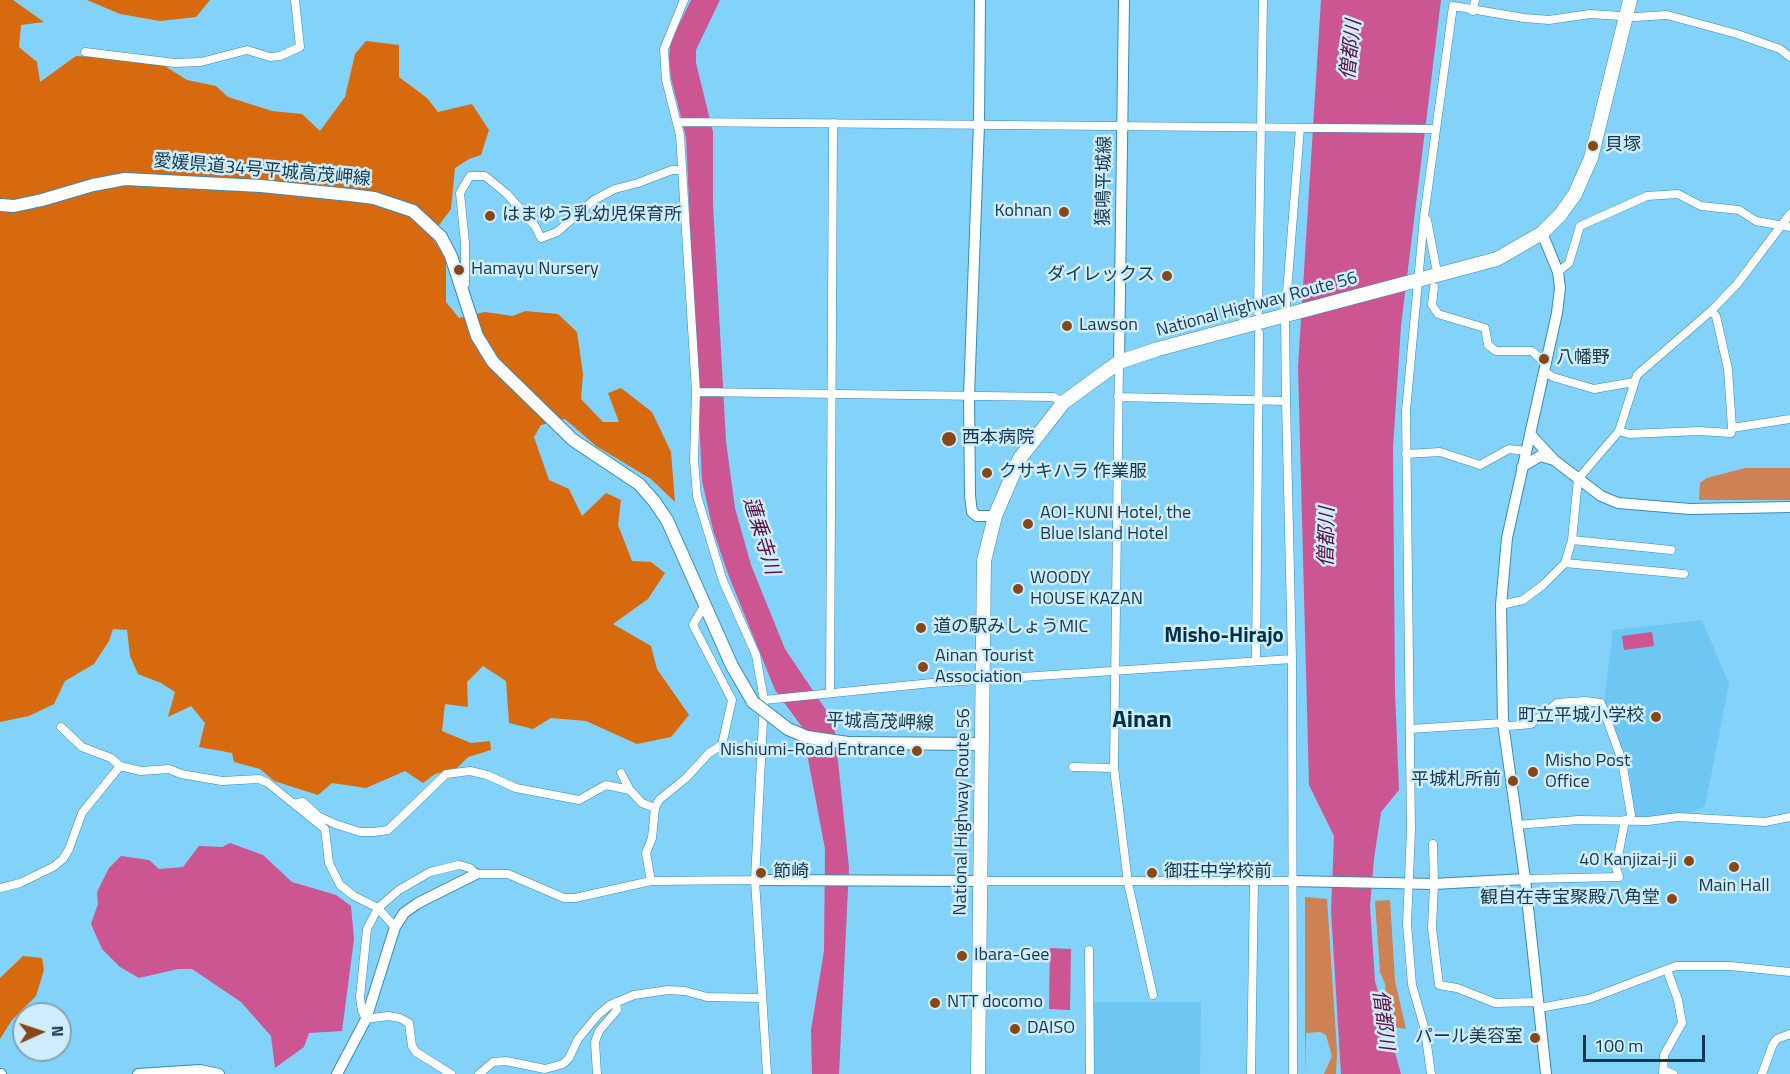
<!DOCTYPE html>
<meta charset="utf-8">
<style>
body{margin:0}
#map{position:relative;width:1790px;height:1074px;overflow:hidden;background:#82d2f9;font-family:"Titillium Web",sans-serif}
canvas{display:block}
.north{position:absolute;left:12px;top:1002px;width:60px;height:60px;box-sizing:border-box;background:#ceecfc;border:2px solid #84a4b4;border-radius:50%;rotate:87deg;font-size:16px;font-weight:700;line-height:24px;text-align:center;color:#163848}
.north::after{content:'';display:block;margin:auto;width:21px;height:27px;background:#894617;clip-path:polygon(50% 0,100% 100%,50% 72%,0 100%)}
.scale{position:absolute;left:1583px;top:1035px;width:122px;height:27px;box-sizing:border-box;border:3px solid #163848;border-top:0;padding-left:8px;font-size:18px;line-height:21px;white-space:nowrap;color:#163848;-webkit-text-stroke:4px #ceecfc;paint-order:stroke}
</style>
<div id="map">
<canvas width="1790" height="1074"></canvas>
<div class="north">N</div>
<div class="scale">100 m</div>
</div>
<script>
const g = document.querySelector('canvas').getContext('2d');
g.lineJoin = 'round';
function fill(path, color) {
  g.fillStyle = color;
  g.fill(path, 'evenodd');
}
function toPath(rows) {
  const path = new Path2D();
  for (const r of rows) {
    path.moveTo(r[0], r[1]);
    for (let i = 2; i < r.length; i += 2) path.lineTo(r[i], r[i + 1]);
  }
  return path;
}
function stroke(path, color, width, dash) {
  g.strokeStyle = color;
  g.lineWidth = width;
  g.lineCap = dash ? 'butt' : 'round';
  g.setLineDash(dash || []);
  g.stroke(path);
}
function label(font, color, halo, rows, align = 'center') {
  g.font = font + ' "Titillium Web","Noto Sans JP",sans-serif';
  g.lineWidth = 5;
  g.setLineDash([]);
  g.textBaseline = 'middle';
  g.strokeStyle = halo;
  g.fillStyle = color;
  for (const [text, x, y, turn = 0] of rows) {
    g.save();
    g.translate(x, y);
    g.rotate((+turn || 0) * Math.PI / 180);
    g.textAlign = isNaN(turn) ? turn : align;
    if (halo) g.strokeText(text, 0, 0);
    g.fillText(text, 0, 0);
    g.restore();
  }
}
const built = toPath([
 [1702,620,1729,684,1705,806,1689,814,1637,817,1633,814,1630,775,1604,704,1613,630],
 [1093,1002,1201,1002,1200,1074,1092,1074]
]);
const green = toPath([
 [1745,468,1790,468,1790,500,1699,500,1700,483,1707,478],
 [1305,897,1327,899,1337,1052,1336,1074,1324,1074,1332,1056,1326,1035,1320,1032,1306,1033,1305,1074],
 [1390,900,1395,981,1406,1029,1395,1027,1389,1017,1385,984,1380,972,1375,901]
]);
const forest = toPath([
 [0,0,13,0,44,22,21,25,19,47,37,62,40,82,76,56,157,61,187,80,216,86,228,97,272,111,302,114,320,131,345,97,355,54,366,41,399,45,399,77,427,98,438,112,472,104,489,130,481,155,469,159,455,168,451,209,431,236,446,258,446,302,459,318,485,312,513,316,525,311,558,314,577,332,583,374,581,399,603,422,619,422,608,393,621,388,652,412,671,452,675,502,651,479,596,446,565,419,541,425,534,437,549,480,569,489,582,516,606,493,621,500,618,525,632,561,651,562,665,573,648,599,613,624,651,646,657,669,689,715,671,737,637,744,586,721,551,718,533,729,509,723,506,681,483,666,467,682,468,707,445,704,442,731,471,743,490,741,491,750,468,757,457,768,435,774,423,783,405,771,366,788,332,783,318,795,274,781,260,769,234,762,232,753,199,747,205,723,191,706,168,717,175,692,161,683,138,674,130,656,127,630,113,629,109,641,94,664,65,681,54,704,29,716,0,722],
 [87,0,210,0,196,17,160,21,120,14],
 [23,956,42,958,44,970,36,996,12,1020,0,1039,0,978]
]);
const water = toPath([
 [691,0,720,0,696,50,696,63,713,132,713,205,726,441,735,508,751,565,785,649,826,710,835,732,849,868,839,1074,812,1074,811,1030,824,951,825,849,802,727,775,690,728,574,713,530,702,481,686,137,671,78,669,57,671,41],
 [1321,0,1441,0,1401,326,1393,448,1395,692,1399,790,1381,812,1374,859,1370,906,1375,981,1401,1074,1341,1074,1331,911,1334,836,1309,785,1298,367],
 [1652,632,1654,646,1624,650,1622,636],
 [230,843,263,855,292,882,336,895,351,906,354,939,342,1031,309,1033,304,1047,275,1068,271,1036,241,1002,192,969,178,969,139,978,120,967,102,949,91,924,98,904,97,892,109,868,121,856,149,860,159,869,183,867,199,846,222,847],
 [1050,948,1071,949,1070,1010,1049,1009]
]);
const street = toPath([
 [684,0,664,49,666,80,680,135,696,392,694,460,697,496,723,581,756,655,764,700,755,880,767,1074],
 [1473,11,1475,0],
 [85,52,175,63,201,62,247,50,270,57,280,56,300,47,295,0],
 [678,122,1436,129],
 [1427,220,1436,267],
 [1558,272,1569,263,1580,226,1647,196,1678,194,1701,206,1739,210,1756,221,1790,227],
 [461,287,465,284,465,243,460,193,470,176,485,176,507,194,535,226,541,238,557,232,594,200,615,189,638,183,672,170,682,170],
 [1434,287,1432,305,1438,314,1485,328,1488,345,1496,351,1532,351,1546,364],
 [1711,311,1716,316,1728,369,1732,428],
 [1258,312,1263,0],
 [1119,362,1114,768,1128,883,1153,995],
 [1544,371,1553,377,1594,389,1634,382],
 [696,392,1053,397,1064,402],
 [1118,397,1286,401,1292,659,1293,1074],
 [1286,401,1285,317,1300,128],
 [1619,431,1629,434,1699,431,1731,433,1732,428,1790,419],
 [1406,454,1440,452,1480,465,1509,449,1526,451],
 [1572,540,1671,550],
 [1565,563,1684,574],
 [1501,605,1523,600,1543,585,1565,563,1572,540,1578,479,1619,431,1637,375,1711,311,1737,284,1790,214],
 [701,611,693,625,732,700,722,745],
 [1256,661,1259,333],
 [830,693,833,123],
 [764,700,932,683,1292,659],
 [61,727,82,747,111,758,120,766,141,771,169,769,181,774,222,781,259,779,268,783,325,829,329,863,340,885,354,896,378,908,395,927],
 [1410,729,1503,723,1509,726,1531,724,1557,703,1585,701,1601,703,1622,761,1631,815,1629,819],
 [1073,767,1114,768],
 [621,773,630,790,642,803,655,808],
 [297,803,303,802,318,816,335,824,360,832,374,832,388,830,446,774,470,771,487,775,516,788,579,800,606,785,630,790],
 [1517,825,1578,820,1648,821,1678,817,1765,822,1790,817],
 [1433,844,1434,884,1432,928,1439,985,1457,988,1495,1003,1538,1002],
 [1525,879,1619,877,1616,867,1625,820],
 [651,881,646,853,652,838,655,808,659,800,686,778,709,753,722,745,761,755],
 [980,881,1291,881],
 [0,888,20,883,53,867,63,859,69,849,82,813,120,766],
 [1089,950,1090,1074],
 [1539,1008,1589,999,1676,966,1730,966,1790,972],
 [1664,1070,1673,1074],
 [451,1074,416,1052,412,1046,409,1023,400,1018,388,1016,366,1019,362,1011,360,997,367,929,378,908,399,890,430,872,459,865,470,868,476,874,508,874,564,898,575,898,651,881,755,880],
 [479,1074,493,1062,506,1061,545,1069,563,1064,569,1058,578,1039,598,1015,610,1005,634,995,668,990,685,991,707,997,762,998],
 [597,1074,595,1042,599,1031,617,1010,616,1002],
 [1251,1074,1254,881],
 [1431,1074,1425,1030,1412,985,1407,924,1411,830,1406,411,1424,217,1453,6,1524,18,1549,20,1590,14,1635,17,1667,15,1737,34,1780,49,1790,57],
 [1663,1074,1664,1055,1682,1023,1678,1000,1667,970],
 [1762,1074,1773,1044,1777,1039,1790,1034]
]);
const secondary = toPath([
 [980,0,979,124,969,396,970,496,972,512,977,516,995,516],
 [1542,233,1558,272,1560,288,1557,313,1507,538,1501,605,1503,723,1525,879,1546,1074],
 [1119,362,1124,0],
 [1554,460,1601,496,1618,503,1690,509,1790,507],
 [1522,467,1540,456,1554,460,1530,434],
 [755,880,980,881],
 [1291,881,1434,884,1525,879],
 [0,1074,1,1074],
 [138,1074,200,1070,219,1074],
 [337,1074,366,1019,395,927,404,913,418,903,476,874]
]);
const primary = toPath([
 [0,205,14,206,42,200,93,185,125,179,261,186,350,195,374,198,413,211,441,237,451,256,477,336,493,362,573,440,639,484,654,501,667,520,732,666,753,702],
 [848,743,982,744]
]);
const highway = toPath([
 [978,1074,984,561,995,516,1020,458,1064,402,1119,362,1158,349,1497,259,1542,233,1560,215,1575,194,1591,158,1630,0]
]);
const primaryBridge = toPath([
 [753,702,788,729,807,737,848,743]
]);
const markers = [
 [1593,146,6,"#894617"],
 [1064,212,6,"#894617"],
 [490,216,6,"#894617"],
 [459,270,6,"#894617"],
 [1167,276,6,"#894617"],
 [1067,326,6,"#894617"],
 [1544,359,6,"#894617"],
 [949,439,8,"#894617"],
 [987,473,6,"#894617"],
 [1028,524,6,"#894617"],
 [1018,589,6,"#894617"],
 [921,628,6,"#894617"],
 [923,667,6,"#894617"],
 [1656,717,6,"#894617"],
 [917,751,6,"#894617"],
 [1533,772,6,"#894617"],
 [1513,781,6,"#894617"],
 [1689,861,6,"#894617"],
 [1734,867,6,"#894617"],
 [761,873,6,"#894617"],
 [1152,873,6,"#894617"],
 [1672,899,6,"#894617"],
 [962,956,6,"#894617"],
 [935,1003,6,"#894617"],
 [1015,1029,6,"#894617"],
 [1535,1038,6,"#894617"]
];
const poiNames = [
 ["貝塚",1605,146],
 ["Kohnan",1052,212,"right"],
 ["はまゆう乳幼児保育所",502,216],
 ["Hamayu Nursery",471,270],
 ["ダイレックス",1155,276,"right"],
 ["Lawson",1079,326],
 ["八幡野",1556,359],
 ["西本病院",962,439],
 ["クサキハラ 作業服",999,473],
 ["AOI-KUNI Hotel, the",1040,514],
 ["Blue Island Hotel",1040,535],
 ["WOODY",1030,579],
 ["HOUSE KAZAN",1030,600],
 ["道の駅みしょうMIC",933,628],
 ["Ainan Tourist",935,657],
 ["Association",935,678],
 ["町立平城小学校",1644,717,"right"],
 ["Nishiumi-Road Entrance",905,751,"right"],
 ["Misho Post",1545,762],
 ["Office",1545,783],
 ["平城札所前",1501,781,"right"],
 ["40 Kanjizai-ji",1677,861,"right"],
 ["節崎",773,873],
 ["御荘中学校前",1164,873],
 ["Main Hall",1734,887,"center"],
 ["観自在寺宝聚殿八角堂",1660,899,"right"],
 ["Ibara-Gee",974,956],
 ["NTT docomo",947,1003],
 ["DAISO",1027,1029],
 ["パール美容室",1523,1038,"right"]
];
const streetNames = [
 ["愛媛県道34号平城高茂岬線",262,171,5],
 ["猿鳴平城線",1105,181,-89],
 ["National Highway Route 56",1257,305,-15],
 ["平城高茂岬線",880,723,2],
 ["National Highway Route 56",963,812,-89]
];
const waterNames = [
 ["僧都川",1352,50,-84],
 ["蓮乗寺川",760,536,73],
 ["僧都川",1328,537,-89],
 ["僧都川",1382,1020,83]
];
const quarterNames = [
 ["Misho-Hirajo",1224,637]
];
const districtNames = [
 ["Ainan",1142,721]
];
fill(built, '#6dc7f2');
fill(green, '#ce8152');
fill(forest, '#d76a0f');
fill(water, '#cc5692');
stroke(street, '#3a8bb1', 9);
stroke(secondary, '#3a8bb1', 12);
stroke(primary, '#3a8bb1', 14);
stroke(highway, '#3a8bb1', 15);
stroke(street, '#fff', 8);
stroke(secondary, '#fff', 10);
stroke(primary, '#fff', 12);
stroke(highway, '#fff', 14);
stroke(primaryBridge, '#3a8bb1', 14, []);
stroke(primaryBridge, '#fff', 12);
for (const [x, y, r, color] of markers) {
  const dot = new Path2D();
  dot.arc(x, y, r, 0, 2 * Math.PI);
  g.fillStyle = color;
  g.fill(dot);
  stroke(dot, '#ceecfc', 2);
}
label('18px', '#163848', '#ceecfc', poiNames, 'left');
label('18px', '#163848', '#ceecfc', streetNames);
label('italic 20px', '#5f143e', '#ceecfc', waterNames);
label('bold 21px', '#023144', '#ceecfc', quarterNames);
label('bold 24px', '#023144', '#ceecfc', districtNames);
</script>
